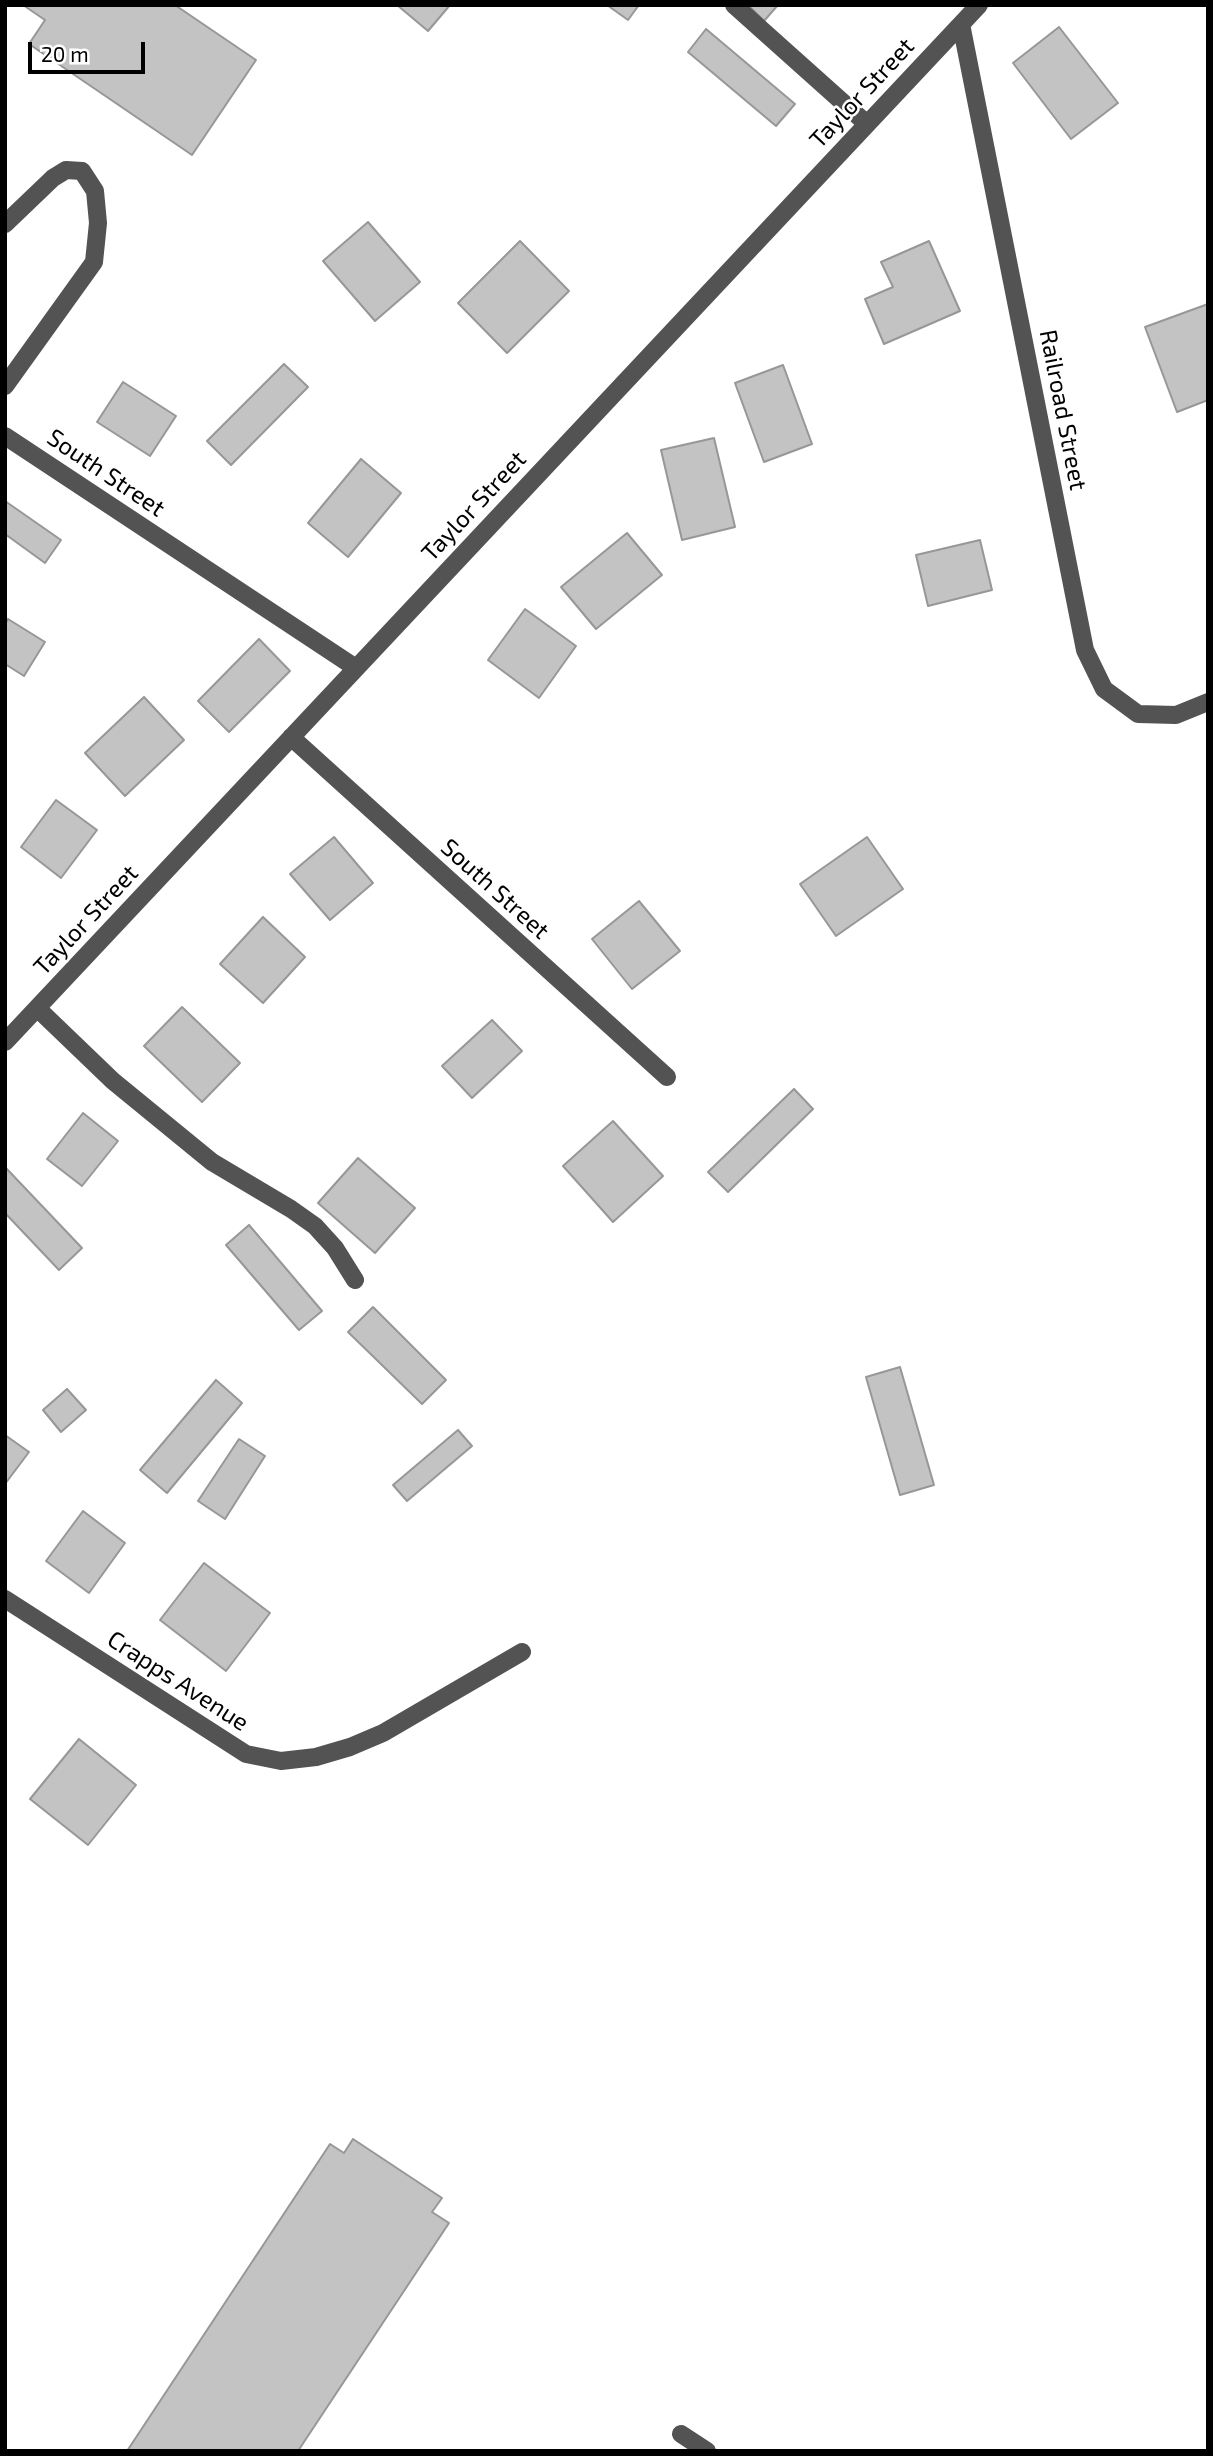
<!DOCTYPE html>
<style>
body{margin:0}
#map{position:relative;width:1213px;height:2456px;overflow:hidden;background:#fff;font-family:"Exo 2",sans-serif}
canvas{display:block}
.frame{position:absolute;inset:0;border:7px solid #000;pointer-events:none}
.scale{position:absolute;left:28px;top:42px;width:117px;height:32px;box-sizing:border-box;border:4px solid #000;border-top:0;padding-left:9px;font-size:21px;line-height:24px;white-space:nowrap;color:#000;-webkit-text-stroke:5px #fff;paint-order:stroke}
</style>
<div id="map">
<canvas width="1213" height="2456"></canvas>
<div class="frame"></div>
<div class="scale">20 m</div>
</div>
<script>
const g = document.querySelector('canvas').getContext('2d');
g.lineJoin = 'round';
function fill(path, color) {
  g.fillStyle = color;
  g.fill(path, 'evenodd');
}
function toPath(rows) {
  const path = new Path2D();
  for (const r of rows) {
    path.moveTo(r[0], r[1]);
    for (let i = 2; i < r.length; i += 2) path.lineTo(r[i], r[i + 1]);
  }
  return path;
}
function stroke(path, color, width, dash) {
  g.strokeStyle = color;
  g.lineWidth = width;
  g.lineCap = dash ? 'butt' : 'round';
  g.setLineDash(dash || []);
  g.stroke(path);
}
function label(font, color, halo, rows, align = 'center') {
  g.font = font + ' "Exo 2",sans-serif';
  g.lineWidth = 5;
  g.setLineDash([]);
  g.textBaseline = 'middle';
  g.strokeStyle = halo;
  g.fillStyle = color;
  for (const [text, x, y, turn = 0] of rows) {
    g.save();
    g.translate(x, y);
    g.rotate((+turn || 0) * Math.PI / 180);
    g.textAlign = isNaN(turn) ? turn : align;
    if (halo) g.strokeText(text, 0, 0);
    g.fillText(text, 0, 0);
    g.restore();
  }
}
const building = toPath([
 [23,5,175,5,256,60,192,155,29,44,45,20,23,5],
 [397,5,450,5,428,31,397,5],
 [607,5,639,5,628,20,607,5],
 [748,5,778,5,764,21,748,5],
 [1059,27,1118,103,1071,139,1013,63,1059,27],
 [706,29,795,104,776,126,688,52,706,29],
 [368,222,420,282,375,321,323,261,368,222],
 [520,241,569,291,507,353,458,303,520,241],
 [929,241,960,311,884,344,865,299,893,287,881,262,929,241],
 [1208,304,1208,400,1177,412,1145,327,1208,304],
 [284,364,308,387,231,465,207,441,284,364],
 [783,365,812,444,764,462,735,383,783,365],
 [123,382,176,416,150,456,97,422,123,382],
 [714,438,735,527,682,540,661,450,714,438],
 [361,459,401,493,348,557,308,523,361,459],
 [5,501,61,540,45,563,5,534,5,501],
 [627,533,662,575,596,629,561,587,627,533],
 [980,540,992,590,928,606,916,555,980,540],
 [525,609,576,646,539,698,488,660,525,609],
 [8,619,45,642,24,676,5,664,5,624,8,619],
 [259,639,290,671,229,732,198,701,259,639],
 [144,697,184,740,125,796,85,753,144,697],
 [56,800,97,830,61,878,21,847,56,800],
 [334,837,373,883,330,920,290,874,334,837],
 [867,837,903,889,836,936,800,884,867,837],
 [639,901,680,951,632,989,592,939,639,901],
 [263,917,305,957,263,1003,220,964,263,917],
 [182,1007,240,1063,202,1102,144,1046,182,1007],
 [492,1020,522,1051,472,1098,442,1066,492,1020],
 [794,1089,813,1109,728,1192,708,1172,794,1089],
 [83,1113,118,1141,82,1186,47,1159,83,1113],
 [613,1121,663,1176,613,1222,563,1166,613,1121],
 [358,1158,415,1208,375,1253,318,1203,358,1158],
 [5,1167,82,1248,59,1270,5,1213,5,1167],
 [249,1225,322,1311,299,1330,226,1245,249,1225],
 [373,1307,446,1380,422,1404,348,1332,373,1307],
 [900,1367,934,1485,900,1495,866,1377,900,1367],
 [216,1380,242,1403,167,1493,140,1470,216,1380],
 [67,1389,86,1410,61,1432,43,1410,67,1389],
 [458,1430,472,1446,407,1501,393,1485,458,1430],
 [5,1435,29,1452,5,1484,5,1435],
 [239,1439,265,1456,225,1519,198,1501,239,1439],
 [83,1511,125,1543,89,1593,46,1561,83,1511],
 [204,1563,270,1613,226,1671,160,1620,204,1563],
 [79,1739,136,1785,88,1845,30,1799,79,1739],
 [353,2139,442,2198,432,2212,449,2223,298,2451,127,2451,330,2144,344,2153,353,2139]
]);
const minor = toPath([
 [734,5,867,124],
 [961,24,1085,650,1104,689,1138,714,1176,715,1208,702],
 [5,224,53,178,66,170,82,171,95,191,98,223,94,262,5,386],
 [5,436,356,668],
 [291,737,667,1077],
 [37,1008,113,1081,212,1162,291,1209,315,1226,335,1248,355,1280],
 [5,1042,979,5],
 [5,1599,246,1754,281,1761,316,1757,350,1747,383,1733,522,1652],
 [681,2434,707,2451]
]);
const streetNames = [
 ["Taylor Street",862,93,-47],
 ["Railroad Street",1063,410,79],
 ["South Street",106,473,34],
 ["Taylor Street",474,506,-47],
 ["South Street",495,889,42],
 ["Taylor Street",86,920,-47],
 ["Crapps Avenue",178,1681,33]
];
fill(building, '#c3c3c3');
stroke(building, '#979797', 2);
stroke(minor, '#535353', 18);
label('24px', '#000', '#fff', streetNames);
</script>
